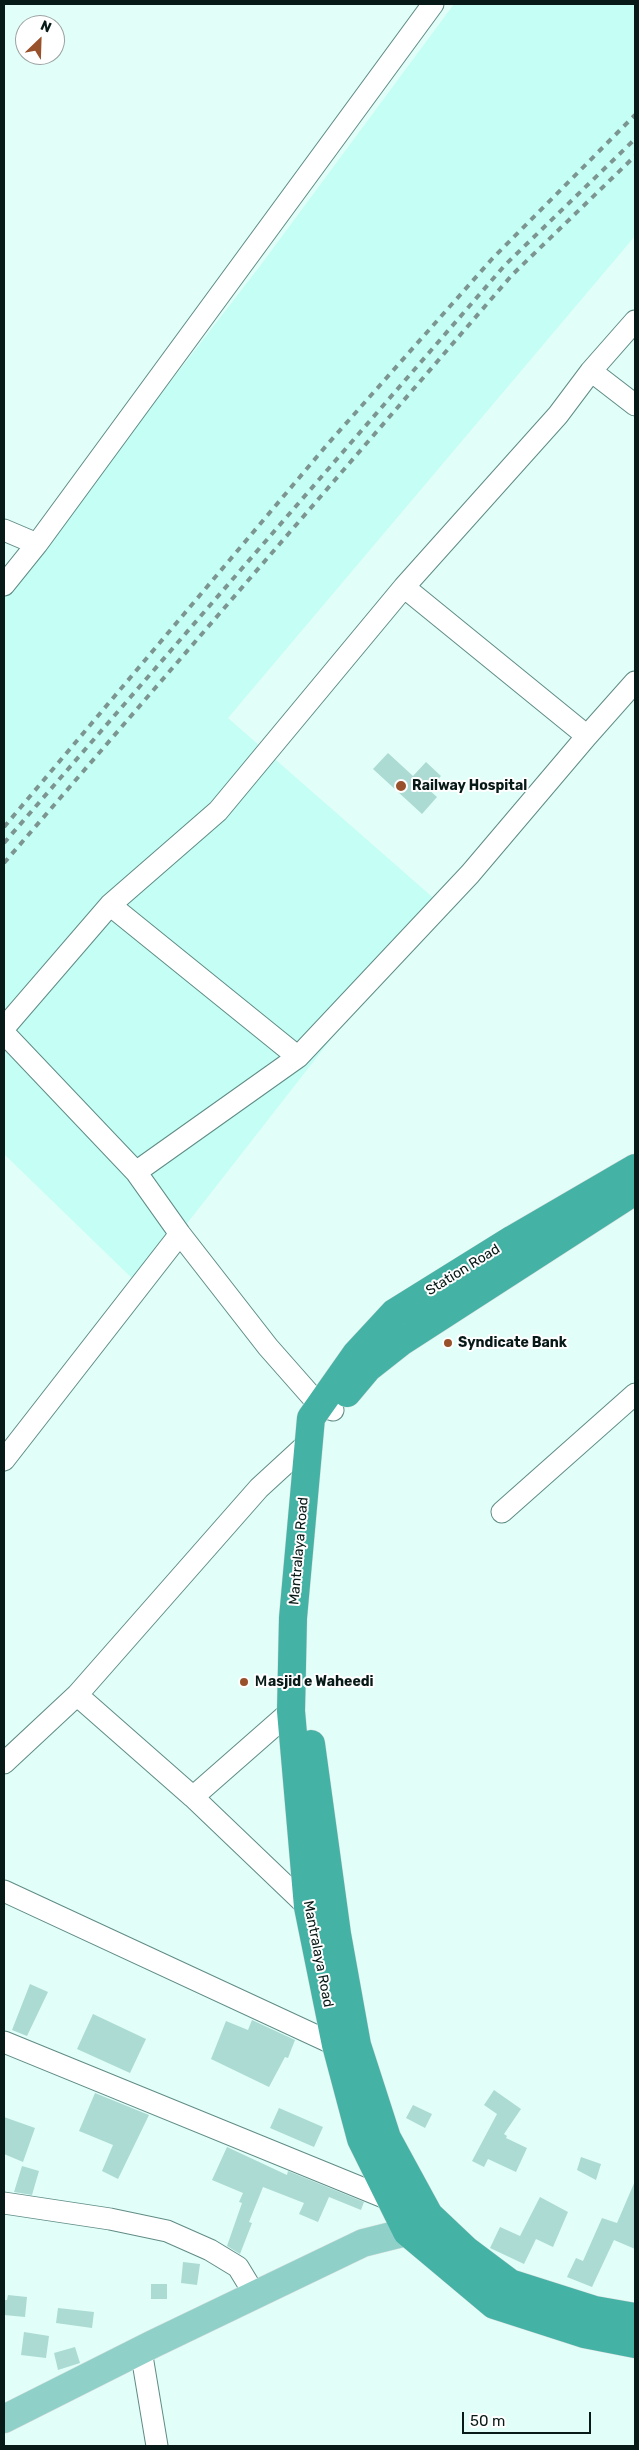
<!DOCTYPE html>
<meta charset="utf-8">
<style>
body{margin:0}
#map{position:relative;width:639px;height:2450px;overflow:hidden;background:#e2fef9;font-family:Rubik,sans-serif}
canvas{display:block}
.frame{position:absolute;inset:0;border:5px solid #071a17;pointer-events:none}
.north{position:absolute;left:15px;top:15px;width:50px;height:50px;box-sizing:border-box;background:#fff;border:1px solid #9ca3a2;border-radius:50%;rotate:24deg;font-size:14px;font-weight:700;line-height:20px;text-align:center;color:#071a17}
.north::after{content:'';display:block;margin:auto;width:18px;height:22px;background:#98512b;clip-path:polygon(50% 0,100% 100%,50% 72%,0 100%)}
.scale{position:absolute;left:462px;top:2412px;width:129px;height:22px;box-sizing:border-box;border:2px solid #071a17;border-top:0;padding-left:6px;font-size:15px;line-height:18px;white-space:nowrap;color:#071a17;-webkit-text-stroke:4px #fff;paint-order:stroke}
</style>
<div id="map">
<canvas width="639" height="2450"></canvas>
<div class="frame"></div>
<div class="north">N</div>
<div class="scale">50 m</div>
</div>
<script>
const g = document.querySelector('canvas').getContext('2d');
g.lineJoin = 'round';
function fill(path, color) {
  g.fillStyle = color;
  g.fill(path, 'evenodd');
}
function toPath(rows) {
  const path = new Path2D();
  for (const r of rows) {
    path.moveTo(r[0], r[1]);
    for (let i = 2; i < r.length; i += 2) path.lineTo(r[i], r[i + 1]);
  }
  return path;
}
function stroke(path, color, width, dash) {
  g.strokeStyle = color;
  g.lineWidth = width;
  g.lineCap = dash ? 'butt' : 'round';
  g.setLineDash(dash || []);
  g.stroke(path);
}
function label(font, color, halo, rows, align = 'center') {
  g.font = font + ' Rubik,"Noto Sans SC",sans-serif';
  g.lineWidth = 4;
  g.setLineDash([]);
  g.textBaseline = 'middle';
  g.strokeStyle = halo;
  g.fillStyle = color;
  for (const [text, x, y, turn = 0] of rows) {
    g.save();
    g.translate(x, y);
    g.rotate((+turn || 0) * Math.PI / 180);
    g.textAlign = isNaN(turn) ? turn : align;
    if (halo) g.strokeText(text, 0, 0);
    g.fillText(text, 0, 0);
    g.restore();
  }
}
const built = toPath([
 [454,4,635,4,635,236,228,718,438,902,139,1285,4,1154,4,597,260,266]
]);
const building = toPath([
 [388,753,413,776,426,762,441,776,428,789,437,797,422,814,373,769],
 [30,1984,48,1992,27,2036,12,2030],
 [93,2014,146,2039,130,2073,77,2049],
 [252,2020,295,2040,288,2058,285,2057,269,2087,211,2059,226,2021,248,2030],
 [494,2090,521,2109,504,2134,507,2136,506,2138,527,2148,516,2172,488,2159,484,2167,472,2161,497,2114,484,2105],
 [95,2093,149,2115,118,2179,102,2171,113,2145,79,2131],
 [413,2105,432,2114,425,2128,406,2118],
 [279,2108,323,2127,314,2147,270,2128],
 [4,2117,35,2128,23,2162,4,2154],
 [227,2147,287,2175,288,2171,364,2202,361,2210,329,2197,318,2222,299,2214,304,2203,263,2187,249,2222,252,2223,240,2254,227,2246,242,2203,239,2202,243,2193,212,2180],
 [581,2157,601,2164,596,2180,577,2170],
 [22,2166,39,2171,32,2195,14,2192],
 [635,2181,635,2249,614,2240,592,2287,567,2277,576,2258,583,2261,602,2218,617,2223],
 [540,2197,568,2212,553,2247,536,2239,524,2264,490,2248,500,2227,520,2236],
 [183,2262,200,2264,197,2285,181,2283],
 [151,2284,167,2284,167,2299,151,2299],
 [8,2295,27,2297,25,2317,4,2315,4,2300,7,2300],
 [58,2308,94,2312,92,2328,56,2323],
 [24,2332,49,2336,46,2358,21,2355],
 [75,2347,80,2363,58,2370,54,2353]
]);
const minor = toPath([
 [591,371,635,405],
 [4,530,37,544],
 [4,585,37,544,433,4],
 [404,587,587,736],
 [110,905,298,1057],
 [4,1028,110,905,218,811,404,587,558,415,591,371,635,321],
 [4,1033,136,1172,180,1234,268,1347,320,1406,333,1410],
 [136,1172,298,1057,470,874,587,736,635,682],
 [4,1460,180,1234],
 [502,1512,635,1394],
 [77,1695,193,1797,308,1907],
 [4,1763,77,1695,259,1488,308,1443],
 [193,1797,291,1711],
 [4,1891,336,2045],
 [4,2042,391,2200],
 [4,2203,110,2219,167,2231,210,2250,238,2267,255,2295],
 [141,2350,157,2446]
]);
const major = toPath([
 [4,2419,153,2344,363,2243,407,2232,426,2218]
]);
const highway = toPath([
 [635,1168,513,1239,394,1313,356,1354,311,1418,293,1618,291,1711,308,1907,336,2045,361,2139,407,2232,494,2305,584,2334,635,2344],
 [347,1393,368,1368,401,1342,635,1191],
 [311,1744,337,1934,357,2045,387,2138,429,2215,466,2250,510,2283,595,2310,635,2317]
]);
const rail = toPath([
 [4,827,326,446,492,259,635,115],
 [4,843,505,265,635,139],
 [4,863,512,275,635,156]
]);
const markers = [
 [401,786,6,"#98512b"],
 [448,1343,5,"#98512b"],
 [244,1682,5,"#98512b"]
];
const poiNames = [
 ["Railway Hospital",412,786],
 ["Syndicate Bank",458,1343],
 ["Ｍasjid e Waheedi",254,1682]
];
const streetNames = [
 ["Station Road",463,1270,-32],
 ["Mantralaya Road",299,1551,-85],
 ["Mantralaya Road",318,1954,79]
];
fill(built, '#c4fef5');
fill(building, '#acdbd3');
stroke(minor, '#608c86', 23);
stroke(major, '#dcdfdf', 29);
stroke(highway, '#dcdfdf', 29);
stroke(minor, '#fff', 21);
stroke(major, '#8fd1c9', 28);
stroke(highway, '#44b2a5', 28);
stroke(rail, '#7d9591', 4, [6, 6]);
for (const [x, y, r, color] of markers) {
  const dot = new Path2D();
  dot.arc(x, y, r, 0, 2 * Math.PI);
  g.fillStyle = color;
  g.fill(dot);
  stroke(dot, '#fff', 2);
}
label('bold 14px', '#071a17', '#fff', poiNames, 'left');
label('14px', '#071a17', '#fff', streetNames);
</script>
